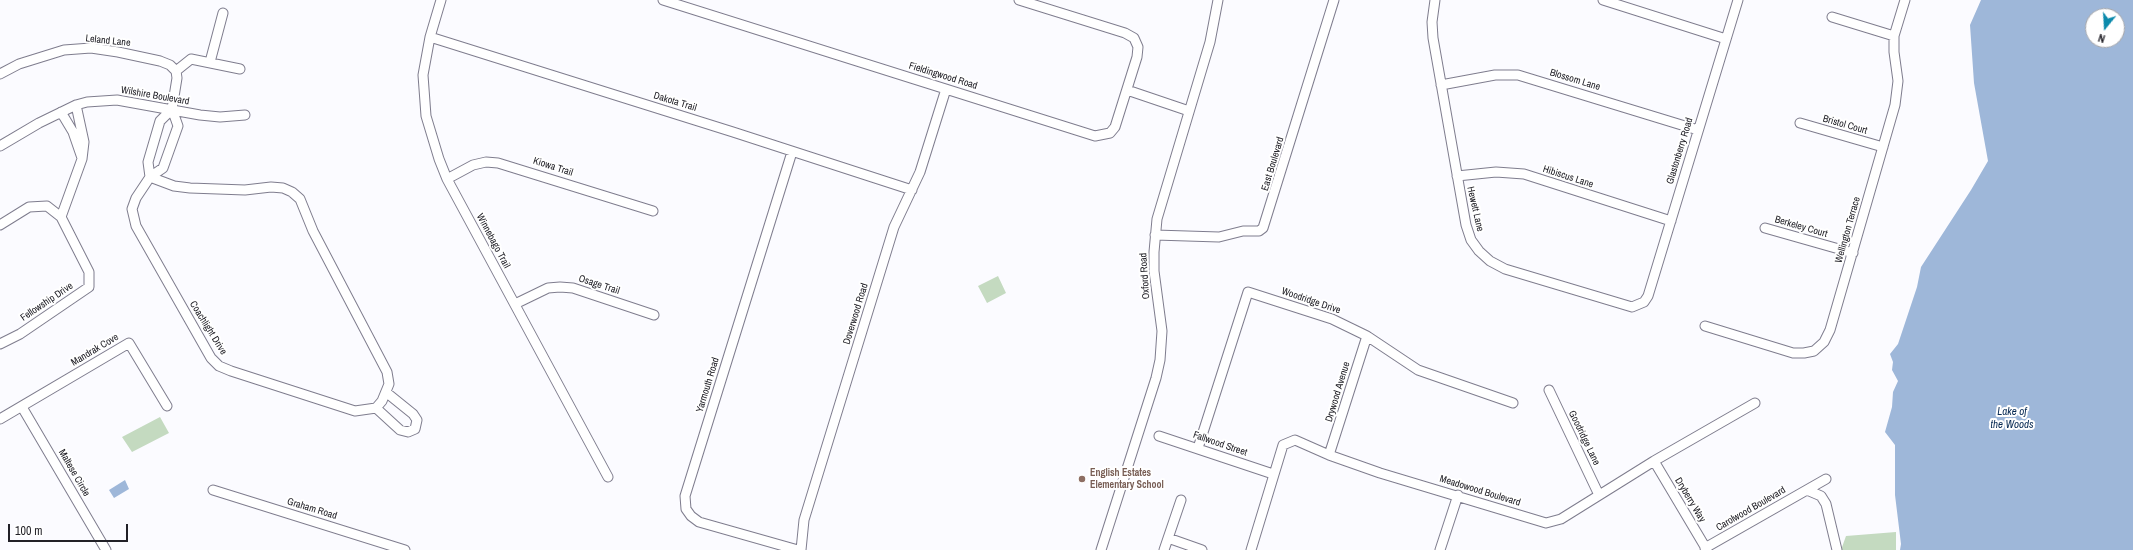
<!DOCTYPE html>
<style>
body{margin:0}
#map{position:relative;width:2133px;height:550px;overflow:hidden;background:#fbfbff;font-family:"Archivo Narrow",sans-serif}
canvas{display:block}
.north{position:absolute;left:2085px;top:8px;width:40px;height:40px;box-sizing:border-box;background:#fff;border:1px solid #a6a6a9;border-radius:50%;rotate:198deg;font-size:11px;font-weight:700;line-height:16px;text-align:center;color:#212027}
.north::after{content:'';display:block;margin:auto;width:14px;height:18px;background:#0b8aac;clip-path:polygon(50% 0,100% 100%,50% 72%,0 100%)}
.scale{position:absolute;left:8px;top:524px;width:120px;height:18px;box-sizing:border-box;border:2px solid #212027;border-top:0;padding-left:5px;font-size:12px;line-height:14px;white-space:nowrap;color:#212027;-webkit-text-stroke:3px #fff;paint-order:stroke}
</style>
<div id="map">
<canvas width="2133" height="550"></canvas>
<div class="north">N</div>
<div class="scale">100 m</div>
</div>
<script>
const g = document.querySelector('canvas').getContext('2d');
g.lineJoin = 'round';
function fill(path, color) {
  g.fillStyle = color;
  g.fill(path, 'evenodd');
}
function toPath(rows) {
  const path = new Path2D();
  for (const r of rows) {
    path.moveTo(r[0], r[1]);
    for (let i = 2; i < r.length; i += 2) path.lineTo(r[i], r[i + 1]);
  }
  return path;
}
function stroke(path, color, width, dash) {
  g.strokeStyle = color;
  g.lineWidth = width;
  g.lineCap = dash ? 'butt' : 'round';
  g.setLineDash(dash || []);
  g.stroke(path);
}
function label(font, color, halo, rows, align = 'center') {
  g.font = font + ' "Archivo Narrow",sans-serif';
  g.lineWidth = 4;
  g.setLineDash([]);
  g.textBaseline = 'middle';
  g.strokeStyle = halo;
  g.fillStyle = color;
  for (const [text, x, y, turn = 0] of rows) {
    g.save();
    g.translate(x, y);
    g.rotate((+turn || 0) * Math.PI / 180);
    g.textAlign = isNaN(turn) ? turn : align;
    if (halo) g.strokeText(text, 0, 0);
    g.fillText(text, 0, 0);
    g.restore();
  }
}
const green = toPath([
 [998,276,1006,293,987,303,978,286],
 [160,417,169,433,132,452,122,437],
 [1896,532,1896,550,1841,550,1846,536]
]);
const water = toPath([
 [1981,0,2133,0,2133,550,1900,550,1901,544,1895,495,1895,445,1885,432,1892,407,1893,392,1898,381,1892,370,1893,362,1890,354,1898,344,1917,287,1921,267,1971,190,1988,161,1974,83,1970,25],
 [2093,16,2117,16,2117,40,2093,40],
 [125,480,129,489,114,498,109,490]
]);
const minor = toPath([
 [441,0,430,37,423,75,426,116,439,159,447,179,608,477],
 [663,0,1095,136,1110,133,1115,127,1137,57,1138,47,1134,38,1125,33,1019,0],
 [1435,0,1432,22,1433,38,1466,225,1471,240,1479,251,1490,261,1505,269,1632,307,1644,302,1648,296,1738,0],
 [1603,0,1726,39],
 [1832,17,1894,36],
 [430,37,733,132,912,190],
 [210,62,223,13],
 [176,71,191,59,240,69],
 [0,74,19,64,64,50,91,48,118,52,160,61,170,65,176,71,177,78,172,109,178,126,163,168,150,177,148,162,160,121,172,109],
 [1441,85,1495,75,1518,75,1698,130],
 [1127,90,1189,111],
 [61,112,73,132,82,158],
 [1800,123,1883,147],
 [0,146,39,123,76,105,87,102,117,100,200,115,220,117,245,115],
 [792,152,685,496,686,509,691,516,699,522,798,550],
 [1457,176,1496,172,1524,174,1671,221],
 [150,177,174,186,190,188,245,190,271,187,283,188,292,192,300,199,313,231,387,372,389,384,382,401,376,408,355,411,231,371,219,366,211,358,136,226,132,209,136,198,150,177],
 [447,179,473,165,486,162,498,163,653,211],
 [0,225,29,207,47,206,61,217],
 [1765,228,1853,253],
 [1155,235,1219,237,1243,231,1259,231,1263,228,1334,0],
 [515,304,548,288,560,287,573,288,654,315],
 [1705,326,1793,353,1804,353,1814,351,1824,342,1830,330,1895,105,1898,81,1894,52,1894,36,1905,0],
 [0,344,20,334,89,287,89,272,61,217,82,159,84,142,76,105],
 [1549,390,1599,495],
 [22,407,106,550],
 [376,408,400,430,408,432,415,429,417,420,413,414,387,393],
 [0,419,129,343,167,406],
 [1159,436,1273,474],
 [1198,448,1248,292,1332,319,1367,336,1418,370,1513,403],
 [1329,455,1367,336],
 [1654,461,1707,550],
 [213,490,405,550],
 [1807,490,1821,496,1826,504,1837,550],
 [1168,538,1202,550],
 [1705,548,1826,479],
 [801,550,804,520,894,227,920,172,946,89],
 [1101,550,1156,378,1160,360,1162,331,1154,271,1154,252,1157,219,1210,42,1218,0],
 [1164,550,1181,500],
 [1251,550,1283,445,1295,440,1329,455,1380,473,1546,523,1561,519,1654,461,1755,403],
 [1440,550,1458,495]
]);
const markers = [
 [1082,479,4,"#8d6e63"]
];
const streetNames = [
 ["Leland Lane",108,41,6],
 ["Fieldingwood Road",943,76,17],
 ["Blossom Lane",1575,80,17],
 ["Wilshire Boulevard",155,96,10],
 ["Dakota Trail",675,102,17],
 ["Bristol Court",1845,125,16],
 ["Glastonberry Road",1680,151,-73],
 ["East Boulevard",1273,164,-73],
 ["Kiowa Trail",553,167,18],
 ["Hibiscus Lane",1568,177,18],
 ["Hewett Lane",1475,209,77],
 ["Berkeley Court",1801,227,16],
 ["Wellington Terrace",1848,230,-74],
 ["Winnebago Trail",493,241,62],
 ["Oxford Road",1145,276,-94],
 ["Osage Trail",599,285,18],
 ["Woodridge Drive",1311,301,19],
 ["Fellowship Drive",47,302,-34],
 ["Doverwood Road",856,314,-73],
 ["Coachlight Drive",208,328,58],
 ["Mandrak Cove",95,350,-31],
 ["Yarmouth Road",708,385,-73],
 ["Drywood Avenue",1338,392,-73],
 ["Goodridge Lane",1584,438,64],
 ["Fallwood Street",1220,444,19],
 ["Maltese Circle",74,473,60],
 ["Meadowood Boulevard",1480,491,17],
 ["Dryberry Way",1690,500,59],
 ["Graham Road",312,509,17],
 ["Carolwood Boulevard",1751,509,-30]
];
const educationNames = [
 ["English Estates",1090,473],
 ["Elementary School",1090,485]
];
const waterNames = [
 ["Lake of",2012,412],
 ["the Woods",2012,425]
];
fill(green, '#c4dac0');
fill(water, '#9eb7d9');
stroke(minor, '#7f7d8e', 11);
stroke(minor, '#fff', 9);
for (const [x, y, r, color] of markers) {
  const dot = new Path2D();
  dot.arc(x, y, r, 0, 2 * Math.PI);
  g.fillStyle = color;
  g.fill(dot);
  stroke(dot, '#fff', 1.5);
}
label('10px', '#212027', '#fff', streetNames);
label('bold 10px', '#785e54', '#fff', educationNames, 'left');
label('italic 11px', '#062953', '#fff', waterNames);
</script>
